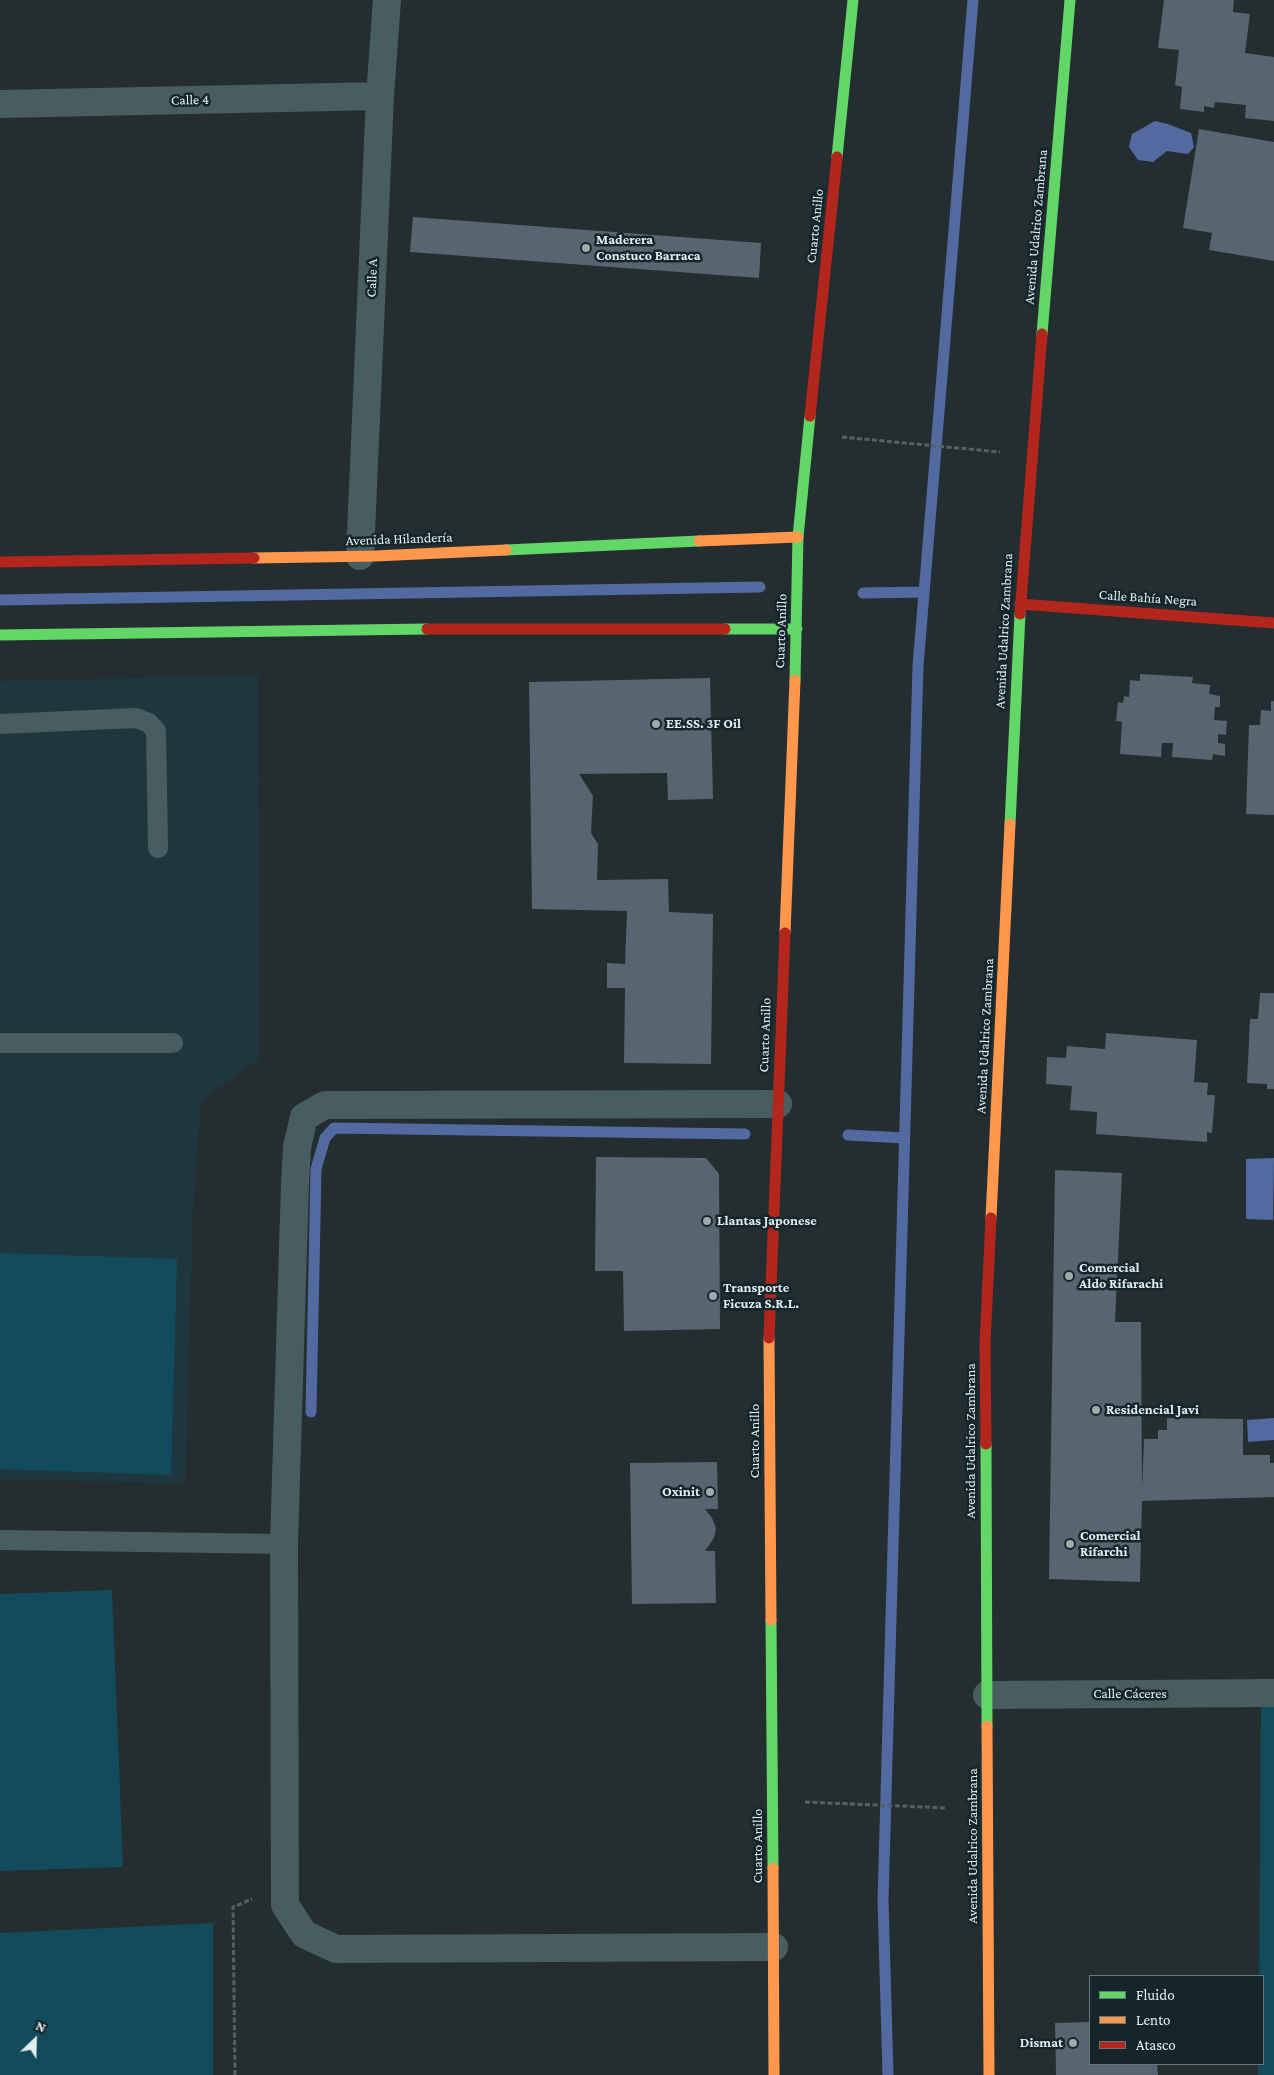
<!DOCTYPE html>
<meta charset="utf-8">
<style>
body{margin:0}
#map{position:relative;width:1274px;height:2075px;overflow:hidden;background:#242d30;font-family:"Crimson Pro",serif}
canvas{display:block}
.legend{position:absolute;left:1089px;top:1975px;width:175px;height:90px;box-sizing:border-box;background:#14262c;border:1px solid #67767b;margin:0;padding:6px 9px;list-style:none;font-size:15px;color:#e3eef1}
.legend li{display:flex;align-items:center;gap:10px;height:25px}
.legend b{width:25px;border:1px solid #67767b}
.north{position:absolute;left:10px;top:2015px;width:50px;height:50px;-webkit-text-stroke:4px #14262c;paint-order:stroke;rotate:24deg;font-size:14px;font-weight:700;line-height:20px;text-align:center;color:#e3eef1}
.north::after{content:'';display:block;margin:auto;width:18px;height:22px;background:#e3eef1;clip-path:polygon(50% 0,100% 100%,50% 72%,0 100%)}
</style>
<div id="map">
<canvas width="1274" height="2075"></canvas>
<ul class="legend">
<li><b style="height:6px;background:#63d668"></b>Fluido</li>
<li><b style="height:6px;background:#ff974d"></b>Lento</li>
<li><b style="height:6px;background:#b3261e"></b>Atasco</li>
</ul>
<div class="north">N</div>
</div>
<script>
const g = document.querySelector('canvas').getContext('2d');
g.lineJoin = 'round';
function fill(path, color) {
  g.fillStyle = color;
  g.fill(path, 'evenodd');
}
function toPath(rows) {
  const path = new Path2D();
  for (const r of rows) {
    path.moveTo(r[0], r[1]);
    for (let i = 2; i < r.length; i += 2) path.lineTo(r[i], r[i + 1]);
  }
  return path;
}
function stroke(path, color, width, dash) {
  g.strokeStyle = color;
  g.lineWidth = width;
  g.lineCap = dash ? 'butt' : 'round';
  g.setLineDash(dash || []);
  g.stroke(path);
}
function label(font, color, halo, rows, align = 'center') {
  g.font = font + ' "Crimson Pro",serif';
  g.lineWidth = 5;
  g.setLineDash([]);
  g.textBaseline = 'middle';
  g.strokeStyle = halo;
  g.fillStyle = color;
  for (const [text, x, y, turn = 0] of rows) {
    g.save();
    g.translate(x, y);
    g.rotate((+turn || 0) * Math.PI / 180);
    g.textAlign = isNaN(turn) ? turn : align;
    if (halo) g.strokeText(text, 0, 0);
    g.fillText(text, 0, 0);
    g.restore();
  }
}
const built = toPath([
 [258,675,259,1060,201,1100,193,1214,185,1483,0,1480,0,681]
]);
const green = toPath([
 [0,1253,177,1259,171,1475,0,1469],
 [112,1590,123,1867,0,1871,0,1594],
 [1261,1703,1274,1703,1274,2075,1258,2075,1258,2064,1263,2064,1263,1976,1259,1976],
 [213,1923,213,2075,0,2075,0,1933]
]);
const water = toPath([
 [1155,121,1168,124,1191,133,1194,147,1188,154,1167,151,1153,162,1138,160,1129,147,1132,134],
 [1274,1158,1273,1220,1246,1219,1246,1159],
 [1274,1418,1274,1440,1248,1442,1247,1420]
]);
const stream = toPath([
 [863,593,924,592],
 [0,600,760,587],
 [848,1135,904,1138],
 [311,1412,316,1169,325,1138,334,1128,745,1134],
 [888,2075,883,1900,918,666,973,0]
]);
const building = toPath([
 [1164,0,1234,0,1233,12,1250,14,1245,53,1274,57,1274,121,1245,118,1246,105,1215,102,1214,108,1204,106,1204,112,1180,109,1182,87,1175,85,1179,50,1158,48],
 [1199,129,1274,142,1274,261,1209,250,1212,233,1183,228],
 [413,217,761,243,759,278,410,252],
 [1140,674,1193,677,1192,683,1210,685,1209,694,1220,696,1220,707,1215,707,1214,720,1227,721,1226,735,1218,734,1218,743,1225,744,1225,756,1213,754,1212,760,1172,757,1173,743,1162,743,1161,757,1120,754,1122,722,1116,721,1118,702,1123,703,1124,696,1129,697,1130,680,1140,681],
 [710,678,713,799,668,800,667,773,579,774,593,796,591,833,598,844,597,880,668,879,669,912,713,914,711,1064,624,1063,625,988,607,988,607,963,625,964,627,911,532,909,529,682],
 [1271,701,1274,701,1274,815,1246,814,1249,725,1260,725,1261,710,1271,711],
 [1260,993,1274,993,1274,1089,1267,1089,1267,1084,1247,1083,1250,1019,1258,1019],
 [1106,1033,1197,1040,1194,1082,1208,1083,1207,1095,1215,1095,1212,1133,1207,1132,1207,1142,1096,1134,1097,1112,1070,1110,1072,1086,1046,1084,1047,1057,1066,1058,1067,1046,1105,1049],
 [596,1157,706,1158,719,1174,720,1329,624,1331,623,1271,595,1271],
 [1055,1170,1122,1173,1115,1322,1141,1322,1142,1489,1144,1439,1158,1439,1158,1430,1167,1430,1167,1418,1243,1419,1243,1455,1270,1455,1270,1463,1274,1463,1274,1497,1142,1501,1140,1582,1049,1579],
 [717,1462,718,1509,705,1509,712,1518,716,1528,714,1538,705,1551,715,1551,716,1603,632,1604,630,1463],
 [1090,2022,1090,2064,1157,2064,1158,2075,1056,2075,1055,2023]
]);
const path = toPath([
 [842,437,1000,452],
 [805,1802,947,1808],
 [235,2075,233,1907,252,1899]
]);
const lane = toPath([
 [0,724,136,718,149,723,156,731,158,848],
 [0,1043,173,1043],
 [0,1540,284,1544]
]);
const street = toPath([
 [0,104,380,96],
 [360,556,380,96,387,0],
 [987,1695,1274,1693],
 [774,1947,336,1949,304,1934,285,1905,284,1544,295,1183,297,1147,304,1117,325,1105,778,1104]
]);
const fast = toPath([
 [837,157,853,0],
 [1042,334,1070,0],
 [506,550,699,541],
 [725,629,797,629],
 [0,635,427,629],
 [795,680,798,537,810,416],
 [1010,824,1020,614],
 [986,1444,987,1726],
 [771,1620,773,1868]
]);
const slow = toPath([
 [699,541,798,537],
 [254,558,375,556,506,550],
 [785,933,795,680],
 [991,1218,1010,824],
 [769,1338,771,1620],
 [987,1726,989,2075],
 [773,1868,774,2075]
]);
const jam = toPath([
 [810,416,837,157],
 [0,562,254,558],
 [1020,604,1274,623],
 [1020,614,1042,334],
 [427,629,725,629],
 [769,1338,785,933],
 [986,1444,985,1343,991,1218]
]);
const markers = [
 [586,248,5,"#a0aaad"],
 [656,724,5,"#a0aaad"],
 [707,1221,5,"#a0aaad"],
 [1069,1276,5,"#a0aaad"],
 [713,1296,5,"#a0aaad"],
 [1096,1410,5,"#a0aaad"],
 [710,1492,5,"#a0aaad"],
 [1070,1544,5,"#a0aaad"],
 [1073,2043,5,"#a0aaad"]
];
const streetNames = [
 ["Calle 4",190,100,-1],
 ["Cuarto Anillo",815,226,-84],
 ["Avenida Udalrico Zambrana",1036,227,-85],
 ["Calle A",372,278,-88],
 ["Avenida Hilandería",399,539,-2],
 ["Calle Bahía Negra",1148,598,4],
 ["Cuarto Anillo",781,631,-88],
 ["Avenida Udalrico Zambrana",1004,631,-87],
 ["Cuarto Anillo",765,1035,-88],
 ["Avenida Udalrico Zambrana",985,1036,-87],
 ["Cuarto Anillo",755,1441,-90],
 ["Avenida Udalrico Zambrana",971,1441,-90],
 ["Calle Cáceres",1130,1694],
 ["Cuarto Anillo",758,1846,-90],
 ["Avenida Udalrico Zambrana",973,1846,-90]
];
const poiNames = [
 ["Maderera",596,240],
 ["Constuco Barraca",596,256],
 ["EE.SS. 3F Oil",666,724],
 ["Llantas Japonese",717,1221],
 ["Comercial",1079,1268],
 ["Aldo Rifarachi",1079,1284],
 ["Transporte",723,1288],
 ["Ficuza S.R.L.",723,1304],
 ["Residencial Javi",1106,1410],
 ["Oxinit",700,1492,"right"],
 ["Comercial",1080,1536],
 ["Rifarchi",1080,1552],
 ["Dismat",1063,2043,"right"]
];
fill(built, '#1e373e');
fill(green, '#124c5c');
fill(water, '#526aa0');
stroke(stream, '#526aa0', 11);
fill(building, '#566570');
stroke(path, '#536364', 3, [5, 2.5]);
stroke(lane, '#485d5f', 20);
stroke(street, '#485d5f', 28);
stroke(fast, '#63d668', 11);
stroke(slow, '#ff974d', 11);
stroke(jam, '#b3261e', 11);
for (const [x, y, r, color] of markers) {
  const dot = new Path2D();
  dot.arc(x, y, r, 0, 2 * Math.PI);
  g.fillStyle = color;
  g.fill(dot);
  stroke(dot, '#14262c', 2);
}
label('14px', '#e3eef1', '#14262c', streetNames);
label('bold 14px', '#e3eef1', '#14262c', poiNames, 'left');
</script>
